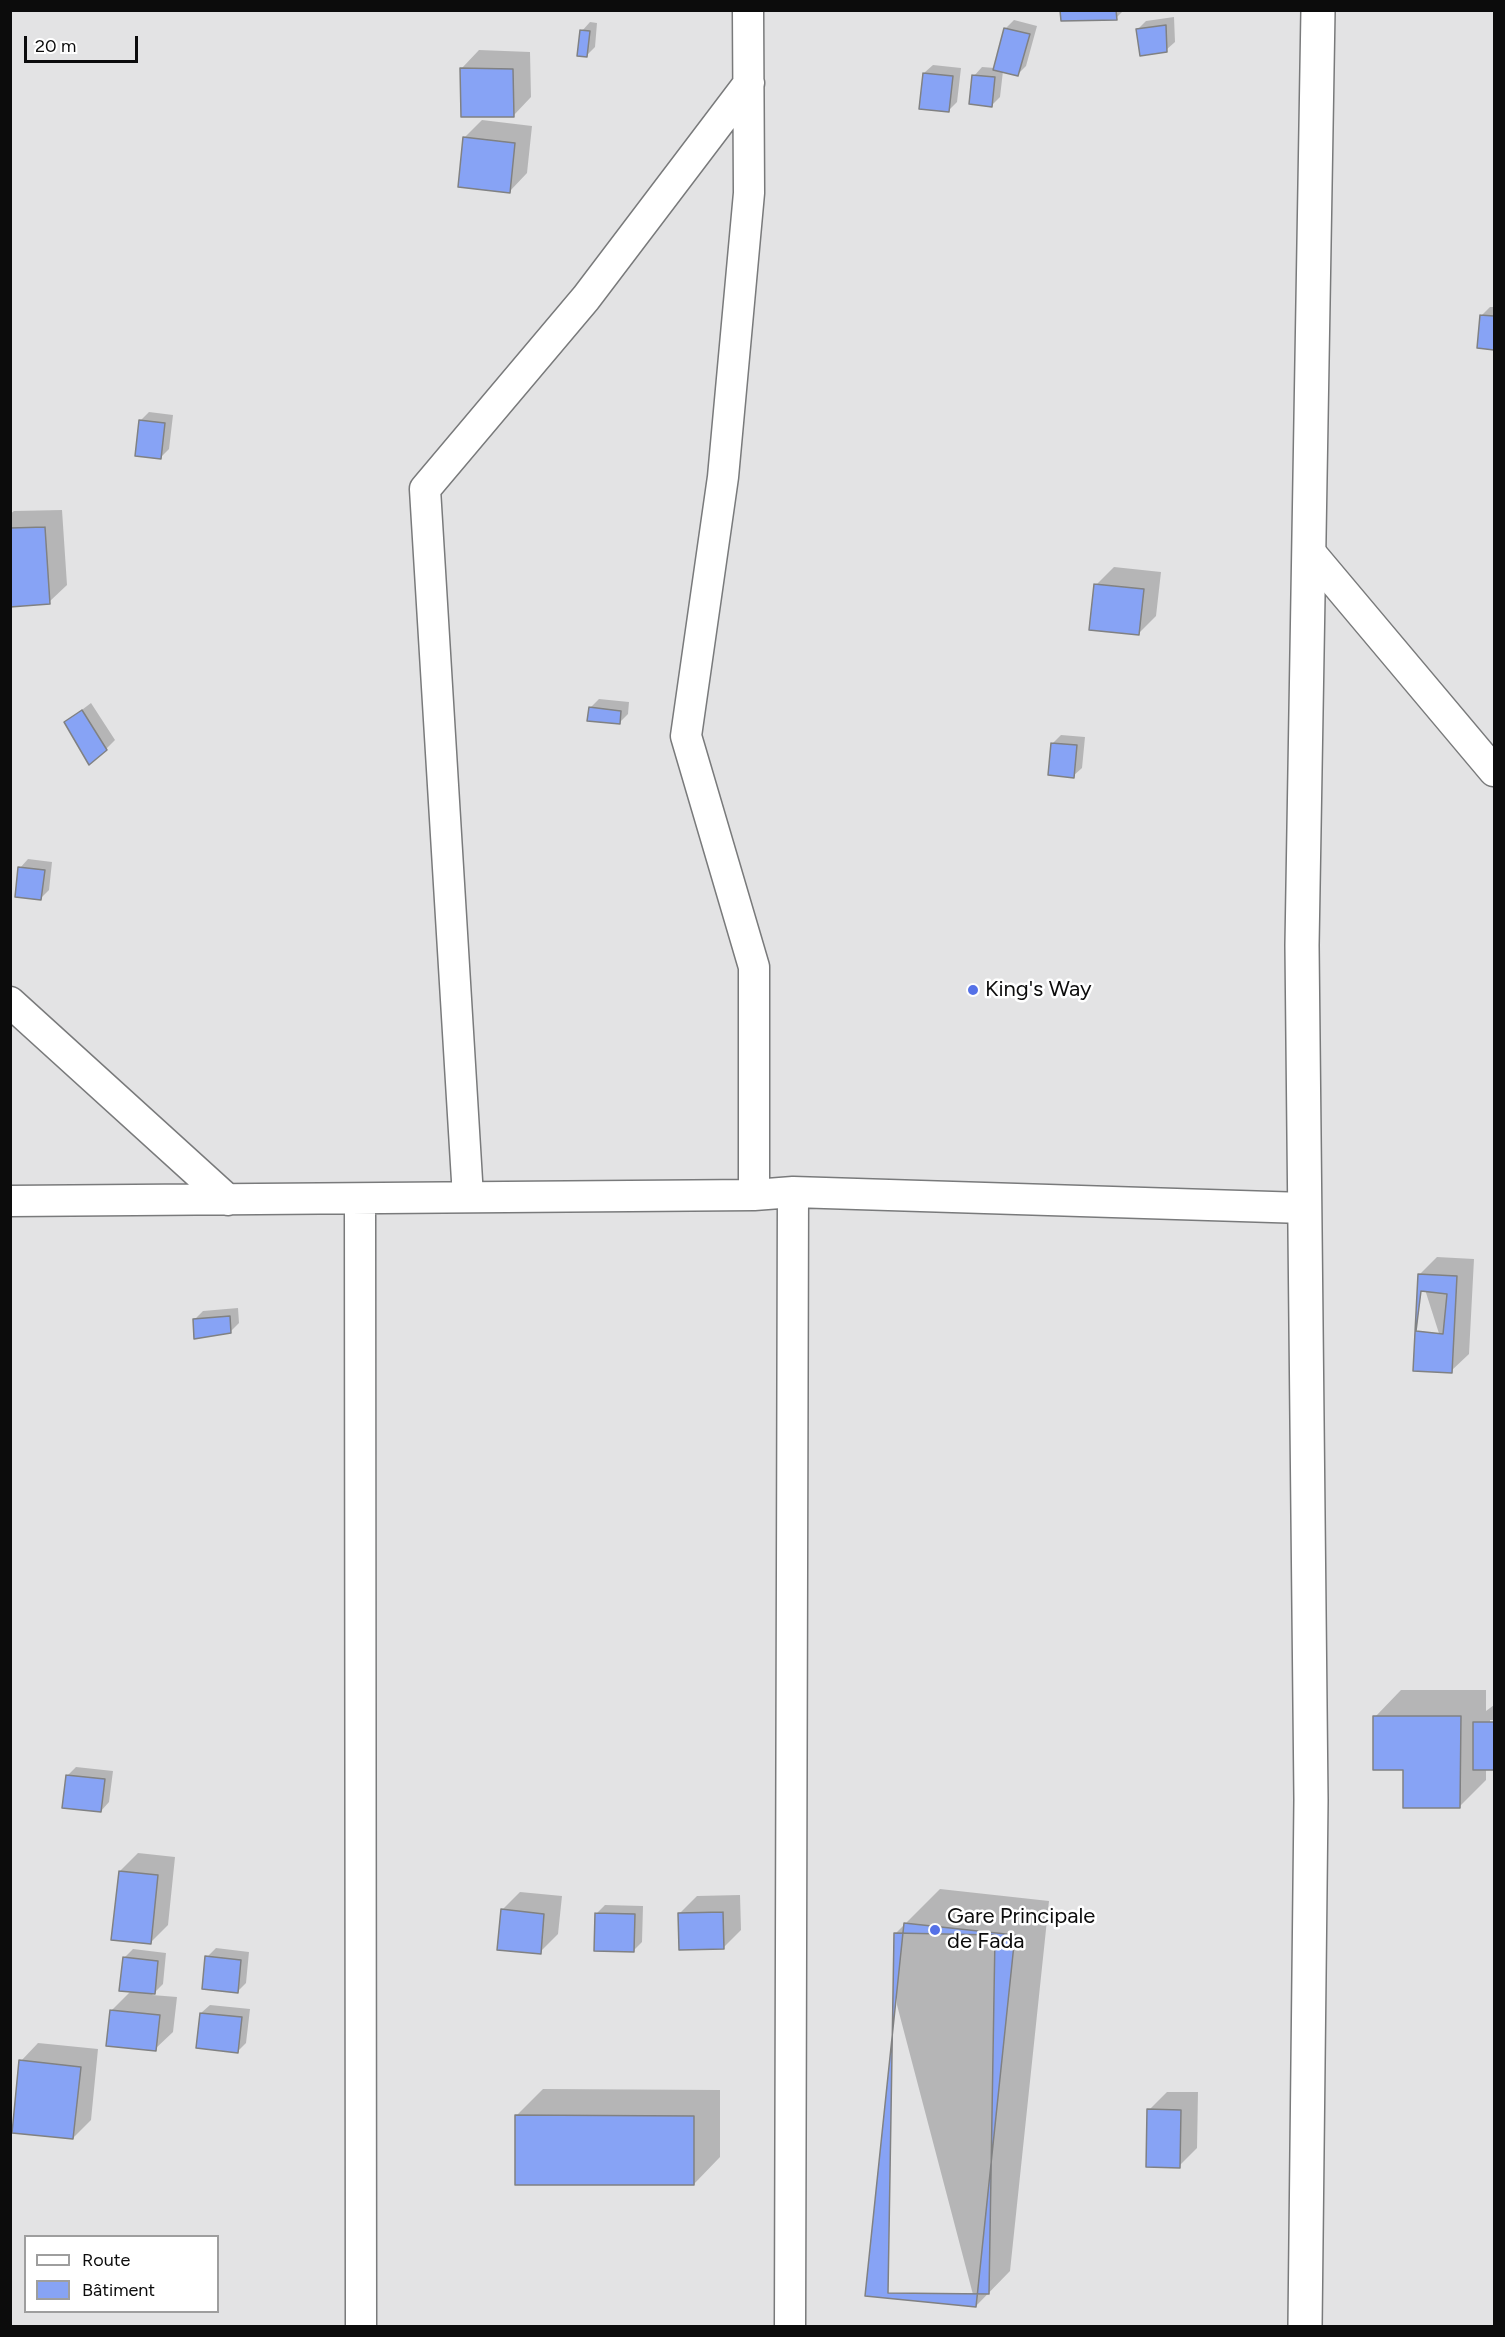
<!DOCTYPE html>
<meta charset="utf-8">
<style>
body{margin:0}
#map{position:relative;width:1505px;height:2337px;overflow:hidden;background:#e3e3e4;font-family:Figtree,sans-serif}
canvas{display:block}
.frame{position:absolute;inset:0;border:12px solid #0c0c0c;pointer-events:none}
.legend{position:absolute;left:24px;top:2235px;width:195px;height:78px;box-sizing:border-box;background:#fff;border:2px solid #9e9e9e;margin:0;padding:8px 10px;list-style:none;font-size:18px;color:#0c0c0c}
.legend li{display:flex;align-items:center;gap:12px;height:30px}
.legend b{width:30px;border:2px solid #9e9e9e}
.scale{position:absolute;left:24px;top:36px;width:114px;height:27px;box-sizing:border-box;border:3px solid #0c0c0c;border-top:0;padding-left:8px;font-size:18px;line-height:21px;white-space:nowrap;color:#0c0c0c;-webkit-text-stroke:4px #fff;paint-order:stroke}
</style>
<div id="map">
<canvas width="1505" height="2337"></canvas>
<div class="frame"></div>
<ul class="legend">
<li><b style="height:8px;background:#fff"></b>Route</li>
<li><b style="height:16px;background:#87a3f5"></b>Bâtiment</li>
</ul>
<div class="scale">20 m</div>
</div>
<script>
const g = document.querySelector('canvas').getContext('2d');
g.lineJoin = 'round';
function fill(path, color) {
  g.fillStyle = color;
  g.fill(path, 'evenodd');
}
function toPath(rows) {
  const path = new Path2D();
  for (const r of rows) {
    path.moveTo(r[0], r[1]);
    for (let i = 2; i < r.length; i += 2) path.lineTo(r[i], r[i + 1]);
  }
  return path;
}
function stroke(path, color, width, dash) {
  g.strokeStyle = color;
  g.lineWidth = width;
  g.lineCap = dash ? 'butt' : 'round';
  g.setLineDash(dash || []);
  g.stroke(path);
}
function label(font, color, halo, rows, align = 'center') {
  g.font = font + ' Figtree,sans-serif';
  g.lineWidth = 5;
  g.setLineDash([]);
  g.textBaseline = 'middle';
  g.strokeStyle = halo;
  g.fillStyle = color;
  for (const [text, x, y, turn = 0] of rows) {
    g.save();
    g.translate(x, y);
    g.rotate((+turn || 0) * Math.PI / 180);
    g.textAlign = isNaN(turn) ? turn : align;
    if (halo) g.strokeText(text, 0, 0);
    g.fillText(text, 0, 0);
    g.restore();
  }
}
const shadow = toPath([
 [1061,10,1124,10,1116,18],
 [1174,17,1175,42,1166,50,1138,29,1146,21],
 [1014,20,1037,26,1026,66,1018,74,1003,71,1000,97,992,105,974,76,982,67,995,68,1005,29],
 [590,22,597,23,595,47,586,56,582,31],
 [479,50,530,52,531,97,514,115,462,68],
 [933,65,961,68,957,102,948,111,924,73],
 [482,120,532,126,527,173,510,191,464,138],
 [1490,307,1494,307,1494,348,1479,346,1482,315],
 [149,412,173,415,169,449,160,458,140,421],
 [62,510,67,585,49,602,10,606,10,514,14,511],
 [1114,567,1161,572,1156,616,1138,634,1096,585],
 [599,699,629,702,628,714,619,723,590,708],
 [91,703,115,740,106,749,66,722],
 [1061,735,1085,737,1082,768,1073,776,1053,743],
 [28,859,52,862,49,890,41,898,20,868],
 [1437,1257,1474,1259,1469,1354,1451,1371,1420,1274],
 [238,1308,239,1323,231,1331,194,1320,203,1311],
 [1401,1690,1486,1690,1486,1711,1494,1705,1494,1720,1490,1720,1490,1723,1494,1723,1494,1769,1486,1769,1486,1780,1460,1806,1405,1769,1375,1717],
 [76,1767,113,1771,109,1802,101,1811,67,1776],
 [138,1853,175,1857,168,1925,150,1943,120,1871],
 [940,1889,1049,1901,1010,2271,976,2306,897,2005,895,1934],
 [520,1892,562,1896,558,1934,540,1952,502,1910],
 [740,1895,741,1930,723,1948,679,1914,697,1896],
 [605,1905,643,1906,642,1942,633,1951,596,1914],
 [216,1948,249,1952,246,1983,237,1992,207,1957],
 [133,1949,166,1953,163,1984,152,1995,177,1997,173,2032,155,2049,112,2010,132,1990,124,1958],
 [210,2005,250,2009,246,2043,238,2051,201,2013],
 [38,2043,98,2049,91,2120,73,2138,21,2061],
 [543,2089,720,2090,720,2157,694,2184,516,2116],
 [1167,2092,1198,2092,1197,2148,1179,2166,1149,2110]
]);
const building = toPath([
 [1060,10,1116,10,1117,20,1061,21,1060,10],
 [1166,25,1167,52,1140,56,1136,29,1166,25],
 [1004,28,1030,34,1018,76,993,70,1004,28],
 [580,30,590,31,587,57,577,56,580,30],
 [460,68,513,69,514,117,461,117,460,68],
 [923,73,953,76,949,112,919,109,923,73],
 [972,75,995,77,992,107,969,104,972,75],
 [463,137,515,143,510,193,458,187,463,137],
 [1480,315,1494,316,1494,350,1477,348,1480,315],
 [139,420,165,423,161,459,135,456,139,420],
 [45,527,50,604,10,607,10,528,45,527],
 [1094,584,1144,589,1139,635,1089,630,1094,584],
 [589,707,621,711,620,724,587,721,589,707],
 [82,710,107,750,89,765,64,722,82,710],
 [1051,743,1077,745,1074,778,1048,775,1051,743],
 [18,867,45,870,41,900,15,897,18,867],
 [1418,1274,1457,1276,1452,1373,1413,1371,1418,1274],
 [1421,1291,1447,1294,1443,1334,1416,1331,1421,1291],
 [230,1316,231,1333,194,1339,193,1319,230,1316],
 [1373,1716,1461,1716,1460,1808,1403,1808,1403,1770,1373,1770,1373,1716],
 [1473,1722,1494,1722,1494,1770,1473,1770,1473,1722],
 [66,1775,105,1779,101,1812,62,1808,66,1775],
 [119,1871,158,1875,151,1944,111,1940,119,1871],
 [501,1909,544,1914,541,1954,497,1950,501,1909],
 [723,1912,724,1949,679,1950,678,1913,723,1912],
 [595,1913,635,1914,634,1952,594,1951,595,1913],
 [904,1923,1015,1935,976,2307,865,2296,904,1923],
 [894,1933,995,1935,989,2294,888,2293,894,1933],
 [205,1956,241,1960,238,1993,202,1989,205,1956],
 [123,1957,158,1961,155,1994,119,1991,123,1957],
 [110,2010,160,2015,156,2051,106,2046,110,2010],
 [200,2013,242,2017,238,2053,196,2048,200,2013],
 [19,2060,81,2067,73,2139,12,2133,19,2060],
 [1147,2109,1181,2110,1180,2168,1146,2167,1147,2109],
 [515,2115,694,2116,694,2185,515,2185,515,2115]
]);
const street = toPath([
 [748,10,749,193,723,477,686,736,754,967,754,1195],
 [1309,551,1494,771],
 [10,1002,228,1200],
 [468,1197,425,489,586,298,749,83],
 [360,1199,361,2326],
 [10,1201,754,1195,793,1192,1304,1208],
 [790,2326,793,1192]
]);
const highway = toPath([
 [1305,2326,1311,1800,1302,945,1318,10]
]);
const markers = [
 [973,990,6,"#5571e7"],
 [935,1930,6,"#5571e7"]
];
const poiNames = [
 ["King's Way",985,990],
 ["Gare Principale",947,1917],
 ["de Fada",947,1942]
];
fill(shadow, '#0003');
fill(building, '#87a3f5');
stroke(building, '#808182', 1.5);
stroke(street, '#797a7b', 33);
stroke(highway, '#797a7b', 36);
stroke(street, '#fff', 30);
stroke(highway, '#fff', 33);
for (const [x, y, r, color] of markers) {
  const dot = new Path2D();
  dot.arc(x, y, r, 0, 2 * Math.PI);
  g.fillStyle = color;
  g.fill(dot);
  stroke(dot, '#fff', 2);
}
label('22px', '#0c0c0c', '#fff', poiNames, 'left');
</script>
